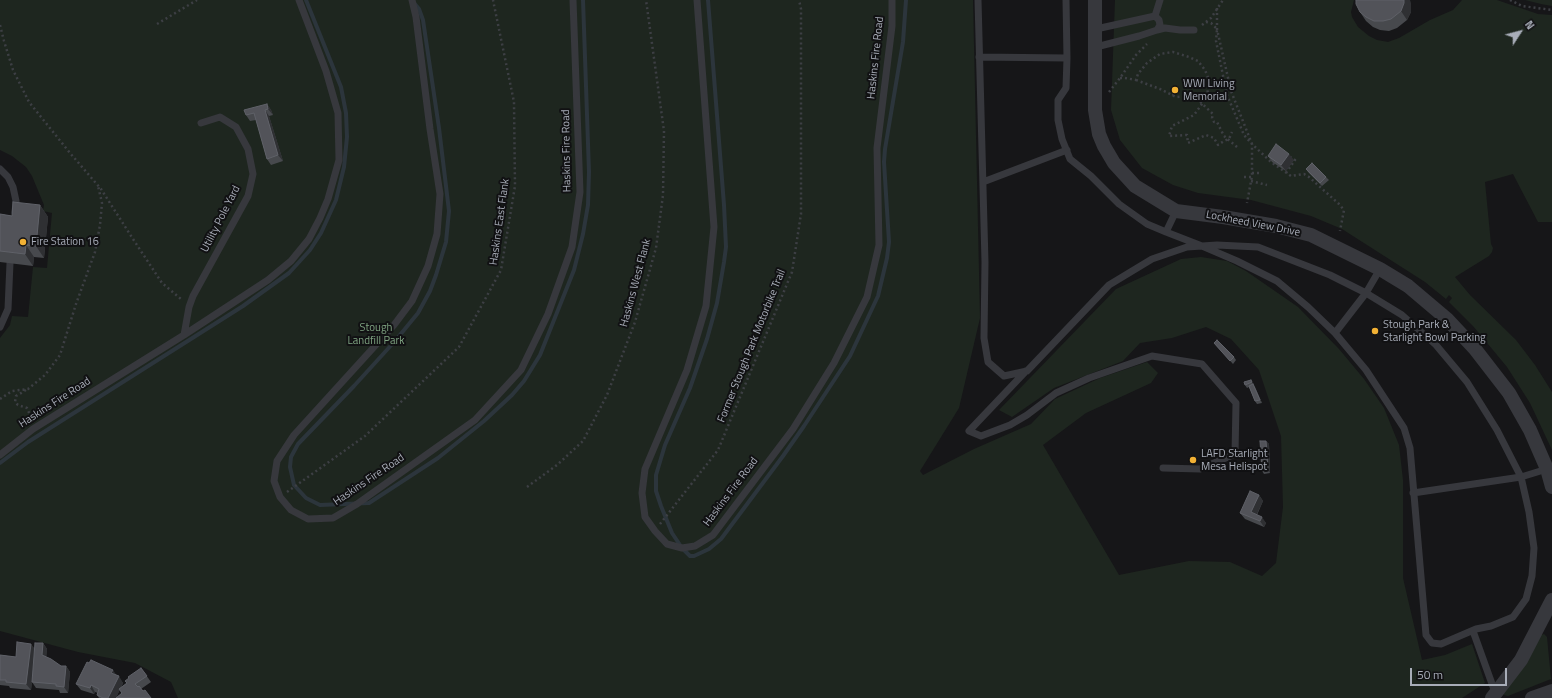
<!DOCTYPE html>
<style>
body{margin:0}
#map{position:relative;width:1552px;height:698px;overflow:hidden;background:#161618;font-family:"Titillium Web",sans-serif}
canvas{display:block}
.north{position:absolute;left:1500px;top:12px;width:40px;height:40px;-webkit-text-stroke:3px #111113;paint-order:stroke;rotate:54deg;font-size:11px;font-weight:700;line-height:16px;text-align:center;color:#a8adb8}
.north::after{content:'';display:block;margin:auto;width:14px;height:18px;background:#a8adb8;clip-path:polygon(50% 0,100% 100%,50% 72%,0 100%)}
.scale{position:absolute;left:1410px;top:668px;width:97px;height:18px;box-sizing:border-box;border:2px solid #a8adb8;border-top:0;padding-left:5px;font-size:12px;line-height:14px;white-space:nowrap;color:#a8adb8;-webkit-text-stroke:3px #111113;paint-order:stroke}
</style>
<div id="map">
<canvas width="1552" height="698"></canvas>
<div class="north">N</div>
<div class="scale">50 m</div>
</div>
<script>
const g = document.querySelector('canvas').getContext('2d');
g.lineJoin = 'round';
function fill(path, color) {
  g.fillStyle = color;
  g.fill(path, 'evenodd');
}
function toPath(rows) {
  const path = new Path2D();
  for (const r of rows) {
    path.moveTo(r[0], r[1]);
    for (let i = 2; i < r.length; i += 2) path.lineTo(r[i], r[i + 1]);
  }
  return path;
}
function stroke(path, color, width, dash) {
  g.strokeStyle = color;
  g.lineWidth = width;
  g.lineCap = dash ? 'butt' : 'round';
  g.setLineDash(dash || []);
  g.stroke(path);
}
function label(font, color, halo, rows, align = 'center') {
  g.font = font + ' "Titillium Web",sans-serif';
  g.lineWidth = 4;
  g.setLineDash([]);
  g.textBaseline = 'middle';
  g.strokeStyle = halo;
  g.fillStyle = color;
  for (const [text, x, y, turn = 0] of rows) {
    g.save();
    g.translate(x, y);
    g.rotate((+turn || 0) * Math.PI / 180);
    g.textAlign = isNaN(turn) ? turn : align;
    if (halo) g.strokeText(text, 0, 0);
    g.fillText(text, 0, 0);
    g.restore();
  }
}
const green = toPath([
 [0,0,973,0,980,318,959,408,920,471,923,475,974,449,1031,424,1055,399,1100,378,1147,362,1158,373,1151,383,1086,413,1043,445,1119,575,1189,561,1230,562,1262,576,1276,563,1283,507,1281,436,1259,370,1231,339,1206,327,1172,338,1140,343,1123,361,1054,388,1012,417,999,410,1116,289,1181,259,1201,257,1227,261,1246,271,1298,307,1339,349,1364,379,1384,408,1399,445,1403,480,1403,578,1422,660,1445,655,1472,644,1485,683,1462,698,178,698,171,682,135,663,78,652,0,631,0,338,10,325,12,316,28,317,33,267,47,268,52,213,43,211,44,205,32,176,26,167,12,156,0,150],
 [1115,0,1354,0,1351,12,1352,17,1358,27,1369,36,1377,40,1388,42,1399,38,1430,20,1453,10,1462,0,1497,0,1538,14,1552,15,1552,222,1538,222,1513,174,1485,182,1491,244,1493,248,1492,252,1489,256,1455,277,1470,295,1516,340,1535,365,1552,392,1552,450,1530,403,1507,367,1473,326,1449,302,1452,298,1449,295,1446,299,1425,282,1342,229,1311,216,1251,200,1198,193,1173,185,1142,168,1120,140,1111,110],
 [1525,0,1552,0,1552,6,1541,4],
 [1544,634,1547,637,1551,679,1508,696,1504,695,1502,693,1541,635]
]);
const stream = toPath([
 [708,0,724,205,726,247,724,262,717,303,707,339,690,388,665,445,656,475,656,491,661,506,672,533,682,548,690,556,694,556,709,549,721,539,783,456,804,426,850,356,878,296,887,258,889,242,884,162,885,149,903,42,906,0],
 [414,3,419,9,423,20,439,128,449,211,446,242,436,275,430,291,418,313,395,341,354,386,298,444,291,457,290,467,294,485,306,498,320,505,369,503,438,458,484,421,512,395,524,381,540,355,574,270,583,234,588,205,589,172,583,0],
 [0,463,28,442,243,306,289,273,310,250,321,233,336,200,344,167,347,137,346,113,341,87,306,0]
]);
const path = toPath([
 [1510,0,1522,6,1552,10],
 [1217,8,1217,29,1231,91,1252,144,1271,162,1291,176,1304,174,1309,177,1339,204,1344,210,1340,231],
 [1206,22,1211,23,1217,29,1216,41,1227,95,1244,135,1252,144,1252,176,1247,203],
 [157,24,197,0],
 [0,25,4,41,13,70,29,102,70,153,101,189,133,239,162,283,181,299],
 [1202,25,1211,18,1223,0],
 [1120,78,1125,78,1136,80,1138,74,1147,63,1160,54,1173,52,1189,57,1198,61,1205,70,1209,80,1207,97,1194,115,1172,126,1169,136,1187,135,1188,143,1206,135,1214,138,1218,145,1224,141,1229,139,1232,132],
 [1136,80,1160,89,1176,97,1194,96,1213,114,1212,118,1214,122,1217,122,1224,136,1237,147],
 [1109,92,1120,78,1136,55,1147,44],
 [1173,96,1175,90],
 [1252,173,1261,173],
 [1286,173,1295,160,1290,157],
 [1244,177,1252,177],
 [1251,181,1267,185],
 [26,390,16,396,15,402,18,405,27,408,32,420],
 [0,399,12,391,28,389,45,375,60,355,76,304,95,252,100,225,102,203,98,186],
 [527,487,557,465,583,441,607,395,635,322,656,248,663,195,664,131,646,0],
 [287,492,365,436,459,347,501,270,515,186,514,102,493,0],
 [660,524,718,450,792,272,801,214,801,9,799,0]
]);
const service = toPath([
 [412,0,416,17,430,129,440,194,437,234,428,266,412,301,394,325,294,435,277,461,274,481,280,497,291,510,308,519,333,518,357,504,475,420,521,370,548,314,572,247,580,192,573,0],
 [697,0,714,227,706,306,687,370,645,469,642,493,645,517,655,531,667,544,682,548,695,546,713,535,793,429,834,363,867,297,879,245,877,148,892,26,892,0],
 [978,0,985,262,984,338,988,362,1004,376,1027,371,1109,285,1152,259,1187,247,1217,245,1258,247,1330,275,1366,293,1402,315,1436,345,1467,382,1497,430,1521,477,1529,512,1534,548,1532,576,1526,599,1513,617,1491,626,1476,629,1441,644,1432,643,1426,635,1410,448,1404,428,1366,370,1335,333,1308,307,1277,281,1237,261,1202,246,1166,232,1147,224,1119,204,1091,176,1070,159,1062,139,1058,120,1058,100,1066,88,1067,58,1066,0],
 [1155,16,1160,0],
 [1157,30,1165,28,1180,30,1194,30],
 [1096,47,1139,36,1157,30,1160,25,1159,20,1155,16,1096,29],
 [979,57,1067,58],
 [0,169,8,177,13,187,16,201,15,212],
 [983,182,1067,150],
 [1166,232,1176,211],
 [0,327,8,309,10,263],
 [1335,333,1366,293,1380,269],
 [184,335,189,307,193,296,248,196,253,174,248,149,236,127,220,117,201,123],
 [1026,371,969,431,981,436,1010,425,1027,415,1056,393,1089,378,1152,356,1202,364,1236,403,1235,454,1200,469,1163,468],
 [0,455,33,429,184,335,268,280,291,261,309,239,320,218,328,199,339,160,338,113,326,71,299,0],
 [1413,493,1521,477,1547,469],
 [1473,631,1496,695]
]);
const minor = toPath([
 [1095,0,1095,110,1099,134,1104,146,1114,163,1135,186,1176,211,1223,217,1276,226,1311,235,1380,269,1408,286,1447,319,1475,349,1509,393,1530,430,1547,469,1552,487],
 [1492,698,1521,660,1552,600],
 [1532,698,1552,691]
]);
const wall = toPath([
 [1411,3,1411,12,1407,20,1397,28,1389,31,1380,30,1373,27,1366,21,1360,12],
 [267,104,271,110,273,115,269,116,283,161,271,165,267,159,256,120,250,121,246,115],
 [1268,156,1294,160,1286,171,1272,162],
 [1306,169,1326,177,1329,180,1322,186,1308,172],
 [40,205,48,217,44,258,34,257,33,266,0,262,0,214,12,216],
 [1214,343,1234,357,1236,360,1233,364],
 [1251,380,1255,387,1262,403,1257,404,1255,401,1249,387,1247,388,1245,385],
 [1266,441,1269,444,1270,473,1264,474,1262,471],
 [1259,495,1263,501,1257,515,1266,523,1264,527,1245,519,1240,513],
 [43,643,47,649,46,657,61,666,66,666,70,672,68,693,60,693,59,690,36,688,32,682,33,671,31,690,10,688,9,686,0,685,0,655,16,657,35,649],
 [141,668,151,682,141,689,143,691,116,698,99,698,97,695,98,693,95,692,94,694,81,690,76,684,117,675,123,683,121,688,127,683,129,678],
 [120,689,122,693,116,698]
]);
const shadedWall = toPath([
 [1404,0,1410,0,1411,3,1411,12,1407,20,1401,11],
 [267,104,271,110,273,115,268,109],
 [265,110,269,116,283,161,278,155],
 [1289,154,1294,160,1286,171,1281,165],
 [40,205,48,217,44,258,36,246],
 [26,245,34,257,33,266,25,254],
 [1251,380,1255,387,1262,403,1260,400],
 [1266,441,1269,444,1270,473,1268,470],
 [1259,495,1263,501,1255,518,1251,512],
 [1262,517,1266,523,1264,527,1260,521],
 [43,643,47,649,46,662,42,655],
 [31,644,36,650,31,690,26,684],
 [66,666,70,672,68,693,64,687],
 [113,670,117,676,111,673],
 [119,676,123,683,116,698,108,698],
 [91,685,95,692,94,694,90,688]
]);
const building = toPath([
 [1356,0,1404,0,1404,3,1401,11,1391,19,1383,21,1374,21,1366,17,1360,12,1356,4,1356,0],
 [267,104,268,109,265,110,278,155,267,159,254,113,246,115,244,110,267,104],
 [1276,144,1289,154,1281,165,1268,156,1276,144],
 [1312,163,1326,177,1320,183,1306,169,1312,163],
 [13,202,40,205,36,246,26,245,25,254,0,251,0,214,12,216,13,202],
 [1217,340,1234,357,1230,361,1214,343,1217,340],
 [1251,380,1252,382,1245,385,1244,382,1251,380],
 [1253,384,1260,400,1255,401,1249,386,1253,384],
 [1260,441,1266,441,1268,470,1262,471,1260,441],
 [1250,491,1259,495,1251,512,1262,517,1260,521,1240,513,1250,491],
 [17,642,31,644,26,684,6,682,6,680,0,680,0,655,16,657,17,642],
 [35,643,43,643,42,655,51,659,61,666,66,666,64,687,56,686,56,684,32,682,35,643],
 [91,660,113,670,111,673,119,676,108,698,103,698,97,695,99,689,91,685,90,688,76,684,87,662,89,663,91,660],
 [141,668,147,676,135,684,138,687,139,686,143,691,145,690,151,698,116,698,122,693,119,689,127,683,125,681,129,678,128,677,141,668]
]);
const markers = [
 [1175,90,4,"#f2b134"],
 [23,242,4,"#f2b134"],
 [1375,331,4,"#f2b134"],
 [1193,460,4,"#f2b134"]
];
const streetNames = [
 ["Haskins Fire Road",876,58,-84],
 ["Haskins Fire Road",567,151,-91],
 ["Utility Pole Yard",221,219,-63],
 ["Haskins East Flank",500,222,-82],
 ["Lockheed View Drive",1253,224,11],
 ["Haskins West Flank",636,283,-75],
 ["Former Stough Park Motorbike Trail",752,346,-68],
 ["Haskins Fire Road",55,403,-33],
 ["Haskins Fire Road",369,480,-34],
 ["Haskins Fire Road",731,492,-53]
];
const poiNames = [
 ["WWI Living",1183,84],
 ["Memorial",1183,97],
 ["Fire Station 16",31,242],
 ["Stough Park &",1383,325],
 ["Starlight Bowl Parking",1383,338],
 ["LAFD Starlight",1201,454],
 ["Mesa Helispot",1201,467]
];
const parkNames = [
 ["Stough",376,328],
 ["Landfill Park",376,341]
];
fill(green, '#1e261f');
stroke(stream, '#2c353c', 4);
stroke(path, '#3d3f44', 2.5, [2, 3]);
stroke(service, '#37383d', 7);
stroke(minor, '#37383d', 14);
fill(wall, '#47494d');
fill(shadedWall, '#2f3033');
fill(building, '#525359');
stroke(building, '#5f6168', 1);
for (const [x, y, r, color] of markers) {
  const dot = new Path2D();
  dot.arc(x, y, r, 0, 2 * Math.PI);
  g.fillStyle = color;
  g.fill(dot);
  stroke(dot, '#111113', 1.5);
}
label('11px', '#a8adb8', '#111113', streetNames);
label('11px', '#a8adb8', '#111113', poiNames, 'left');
label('11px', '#7fa381', '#111113', parkNames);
</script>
